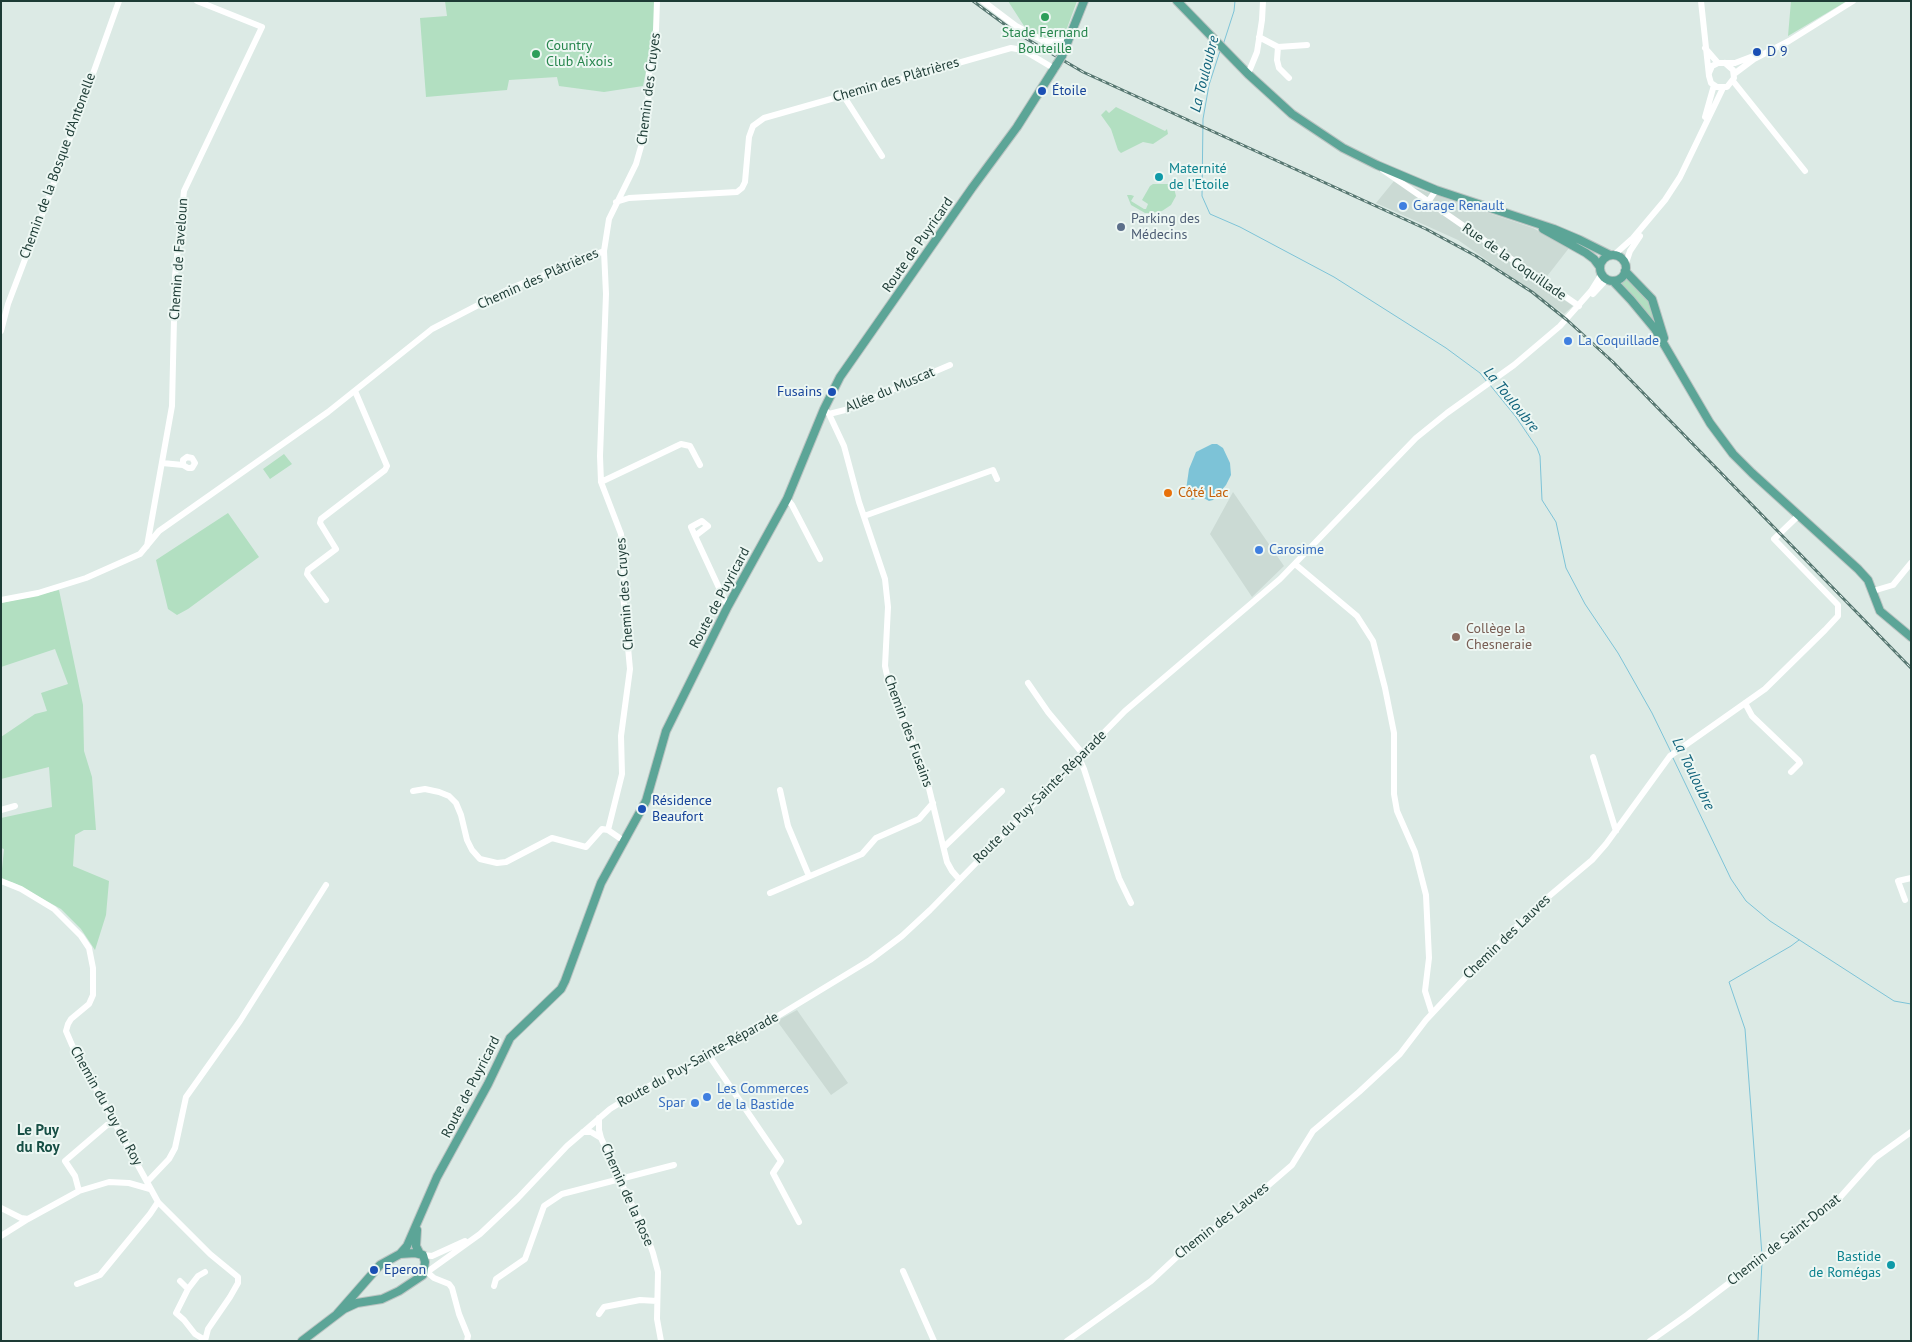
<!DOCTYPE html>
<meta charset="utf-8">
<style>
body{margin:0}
#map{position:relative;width:1912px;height:1342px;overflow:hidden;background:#dceae5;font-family:"PT Sans",sans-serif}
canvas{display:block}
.frame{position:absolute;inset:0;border:2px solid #1d3b35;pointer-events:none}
</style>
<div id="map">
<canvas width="1912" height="1342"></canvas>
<div class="frame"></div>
</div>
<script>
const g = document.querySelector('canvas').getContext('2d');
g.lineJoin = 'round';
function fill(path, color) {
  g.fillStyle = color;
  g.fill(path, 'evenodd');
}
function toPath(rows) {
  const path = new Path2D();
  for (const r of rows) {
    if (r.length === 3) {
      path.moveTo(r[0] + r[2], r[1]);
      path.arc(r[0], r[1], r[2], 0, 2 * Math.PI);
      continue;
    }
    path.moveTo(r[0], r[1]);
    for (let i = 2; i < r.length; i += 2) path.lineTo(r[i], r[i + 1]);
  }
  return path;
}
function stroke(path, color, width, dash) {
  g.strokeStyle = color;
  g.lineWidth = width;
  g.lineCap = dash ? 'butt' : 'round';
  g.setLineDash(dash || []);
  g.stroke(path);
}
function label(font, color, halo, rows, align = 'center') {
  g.font = font + ' "PT Sans",sans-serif';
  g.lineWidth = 4;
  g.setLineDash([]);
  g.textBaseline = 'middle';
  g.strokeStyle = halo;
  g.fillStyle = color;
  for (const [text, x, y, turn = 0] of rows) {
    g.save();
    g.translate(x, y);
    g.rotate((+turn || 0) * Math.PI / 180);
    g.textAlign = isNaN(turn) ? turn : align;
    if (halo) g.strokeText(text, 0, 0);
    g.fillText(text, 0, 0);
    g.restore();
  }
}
const built = toPath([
 [1394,181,1533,228,1569,248,1541,284,1573,306,1564,314,1458,240,1376,203],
 [1233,492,1284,566,1252,597,1210,534],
 [797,1010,848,1083,831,1095,777,1021]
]);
const green = toPath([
 [445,1,655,1,654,31,643,86,604,92,559,86,557,77,509,80,507,90,426,97,420,18,447,16],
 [1008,1,1077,1,1063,39,1048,40,1026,29],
 [1791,1,1847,1,1788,36],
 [1116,107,1165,131,1167,129,1168,134,1153,144,1143,142,1121,153,1118,150,1111,129,1101,115,1106,110,1109,113],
 [1153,184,1173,184,1176,196,1171,205,1162,211,1150,213,1145,213,1131,205,1127,195,1131,195,1134,196,1131,201,1144,209,1146,209,1148,204,1142,200,1150,186],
 [1626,276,1651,300,1661,333,1619,282],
 [284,454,292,464,270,479,263,469],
 [228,513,259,557,188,609,177,615,168,609,156,560],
 [59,590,83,705,84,751,92,777,96,830,84,830,75,835,73,866,109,881,106,915,95,950,81,929,61,909,14,883,1,879,4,849,1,848,1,818,52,807,49,767,1,779,1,737,35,714,47,711,41,693,68,684,55,649,1,667,1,603]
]);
const water = toPath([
 [1212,444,1217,444,1223,448,1230,463,1231,475,1226,485,1213,500,1209,501,1202,497,1192,500,1188,497,1186,490,1189,469,1196,452]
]);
const stream = toPath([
 [1223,45,1234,11,1235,1],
 [1220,51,1209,85,1203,119,1202,196,1210,214,1240,227,1334,277,1446,348,1480,373,1487,382],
 [1490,385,1516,417,1537,448,1540,456,1542,500,1556,522,1566,568,1585,604,1618,653,1652,713,1671,752],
 [1673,758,1731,879,1746,901,1770,921,1894,1001,1911,1004],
 [1762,1255,1745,1029,1729,982,1791,946,1799,940],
 [1758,1341,1762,1262]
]);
const minor = toPath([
 [983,1,1016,26,1044,41,1069,40],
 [1701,1,1709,76,1711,83,1717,87,1727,87,1734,78,1733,70,1725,63],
 [1259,37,1278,47,1307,45],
 [1278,47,1277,60,1279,68,1289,78],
 [1705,48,1718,63],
 [1709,73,1712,66,1718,63,1735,63,1756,55],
 [1248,74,1257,52,1262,20,1263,1],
 [1734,74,1754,59,1789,41,1853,1],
 [1733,81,1805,171],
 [843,95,882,156],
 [1705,117,1714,85],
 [1383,170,1579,306],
 [616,202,629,198,737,192,742,188,745,182,749,137,753,126,764,118,1011,48,1023,50,1055,69],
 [1428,202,1436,190],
 [1614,255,1633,238,1665,200,1680,177,1723,88],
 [1625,266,1630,251,1640,236],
 [1593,294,1607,279],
 [1,331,8,304,51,191,119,1],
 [824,409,829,414,844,446,859,502,885,579,888,607,885,666,890,689,925,772,947,862,952,871,959,879],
 [829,414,845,410,950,365],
 [187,457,192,458,195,463,192,468,188,468,183,465,183,460,187,457],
 [162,463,183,465],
 [601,482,681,444,690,446,700,465],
 [787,499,792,505,820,559],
 [864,516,993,470,997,479],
 [695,536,708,526,702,521,691,527,695,536,727,605,728,606],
 [147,546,172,406,175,276,184,191,262,27,197,1],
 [1295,564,1357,616,1373,641,1385,688,1394,733,1394,794,1397,811,1415,852,1426,895,1429,958,1425,991,1432,1013],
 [1873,591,1893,585,1911,563],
 [1,600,38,593,86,578,140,554,159,531,328,412,432,329,511,288,604,251],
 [326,600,307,574,308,570,336,549,320,523,321,519,385,470,387,466,355,391],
 [1028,683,1048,712,1083,754],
 [1745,703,1752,716,1799,761,1800,763,1791,772],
 [1593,757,1616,831],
 [1079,758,1084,769,1119,878,1131,903],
 [780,790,788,826,809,876],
 [413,791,425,789,439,792,449,796,456,803,461,815,467,840,472,850,480,859,497,863,506,862,552,838,586,847,602,829,608,830],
 [1,810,15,806],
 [624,841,608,830,622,774,621,736,630,669,623,593,624,563,621,534,601,482,600,456,606,294,604,251,609,219,636,164,644,136,648,111,649,73,656,30,657,1],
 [944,847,1002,791],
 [1,881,21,889,54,909,81,936,89,948,93,968,93,995,89,1004,71,1019,68,1024,66,1031,72,1045,158,1202,210,1254,238,1277,238,1283,230,1297,208,1329,205,1341],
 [770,893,862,854,876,838,919,819,933,803],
 [1905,900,1898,881,1911,878],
 [710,1057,781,1161,773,1173,799,1222],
 [599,1118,599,1130,601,1138,625,1191,644,1228,653,1253,658,1272,657,1319,661,1341],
 [583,1132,591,1132,601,1138],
 [148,1181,169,1159,175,1148,186,1097,240,1021,326,885],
 [79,1191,75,1176,65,1161,107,1125,116,1123],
 [1,1208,21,1218,28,1219,79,1191,109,1182,129,1183,150,1189],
 [1,1236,28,1219],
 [423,1255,432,1256,465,1241],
 [903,1271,934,1341],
 [427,1272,434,1278,449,1284,452,1288,459,1314,468,1336,467,1341],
 [423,1275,480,1234,518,1198,567,1146,610,1109,639,1091,722,1050,870,960,902,936,930,910,1125,711,1280,579,1416,438,1447,413,1514,365,1560,326,1591,291,1601,275],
 [180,1281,188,1289,176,1313,184,1320,195,1334,205,1340],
 [77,1284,100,1275,150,1214,158,1202],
 [494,1286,496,1279,525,1259,544,1206,562,1194,674,1165],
 [188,1289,198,1276,205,1272],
 [599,1314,604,1307,640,1300,657,1301],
 [1067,1341,1151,1281,1181,1253,1241,1209,1292,1165,1313,1131,1359,1092,1400,1054,1426,1020,1482,960,1541,903,1592,860,1606,844,1670,756,1765,689,1825,630,1838,616,1838,605,1774,539,1799,515],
 [1650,1341,1687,1315,1835,1203,1875,1158,1911,1132]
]);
const major = toPath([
 [1177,1,1248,74,1292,114,1343,148,1377,165,1436,190,1554,229,1580,240,1610,255],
 [1062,56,1084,1],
 [1543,229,1586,253,1594,259,1600,267],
 [1613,268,13],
 [1625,271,1652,299,1664,338],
 [1613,281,1631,300,1655,329,1710,423,1733,454,1752,473,1858,569,1868,580,1880,611,1911,637],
 [417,1230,416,1246,420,1254],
 [400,1254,407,1246,437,1177,488,1084,510,1038,561,989,565,981,601,883,646,801,666,731,728,606,787,499,824,409,840,377,972,188,1017,127,1057,64],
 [302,1341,344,1309,357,1303,382,1299,399,1291,423,1275,425,1262,423,1255,415,1253,400,1254,380,1265,337,1314]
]);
const rail = toPath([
 [973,1,1015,32,1083,72,1426,229,1476,256,1532,292,1567,320,1613,362,1911,668]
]);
const majorBridge = toPath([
 [1057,64,1062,56]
]);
const markers = [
 [1045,17,5,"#2e9e5b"],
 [1757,52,5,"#1a4fb4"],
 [536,54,5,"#2e9e5b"],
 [1042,91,5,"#1a4fb4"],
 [1159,177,5,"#0f9aa8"],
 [1403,206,5,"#3f7fe0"],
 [1121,227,5,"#5c6f8a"],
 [1568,341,5,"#3f7fe0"],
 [832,392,5,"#1a4fb4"],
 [1168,493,5,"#e8710a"],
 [1259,550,5,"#3f7fe0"],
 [1456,637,5,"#8d6e63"],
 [642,809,5,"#1a4fb4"],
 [707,1097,5,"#3f7fe0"],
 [695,1103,5,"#3f7fe0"],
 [1891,1265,5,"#0f9aa8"],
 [374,1270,5,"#1a4fb4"]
];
const leisureNames = [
 ["Stade Fernand",1045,33],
 ["Bouteille",1045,49],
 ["Country",546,46,"left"],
 ["Club Aixois",546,62,"left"]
];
const transitNames = [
 ["D 9",1767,52],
 ["Étoile",1052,91],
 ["Fusains",822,392,"right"],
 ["Résidence",652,801],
 ["Beaufort",652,817],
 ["Eperon",384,1270]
];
const streetNames = [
 ["Chemin des Plâtrières",896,80,-16],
 ["Chemin des Cruyes",649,89,-83],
 ["Chemin de la Bosque d'Antonelle",58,166,-70],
 ["Route de Puyricard",918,245,-55],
 ["Chemin de Faveloun",179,259,-86],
 ["Rue de la Coquillade",1514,262,35],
 ["Chemin des Plâtrières",538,279,-24],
 ["Allée du Muscat",890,390,-23],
 ["Chemin des Cruyes",625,594,-94],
 ["Route de Puyricard",720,598,-62],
 ["Chemin des Fusains",908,731,70],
 ["Route du Puy-Sainte-Réparade",1040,797,-45],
 ["Chemin des Lauves",1507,937,-44],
 ["Route du Puy-Sainte-Réparade",698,1060,-29],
 ["Route de Puyricard",471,1087,-63],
 ["Chemin du Puy du Roy",106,1106,61],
 ["Chemin de la Rose",627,1195,66],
 ["Chemin des Lauves",1222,1221,-38],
 ["Chemin de Saint-Donat",1784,1240,-38]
];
const cultureNames = [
 ["Maternité",1169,169],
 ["de l'Etoile",1169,185],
 ["Bastide",1881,1257,"right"],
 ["de Romégas",1881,1273,"right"]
];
const shopNames = [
 ["Garage Renault",1413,206],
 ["La Coquillade",1578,341],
 ["Carosime",1269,550],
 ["Les Commerces",717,1089],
 ["de la Bastide",717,1105],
 ["Spar",685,1103,"right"]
];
const serviceNames = [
 ["Parking des",1131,219],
 ["Médecins",1131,235]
];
const foodNames = [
 ["Côté Lac",1178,493]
];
const educationNames = [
 ["Collège la",1466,629],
 ["Chesneraie",1466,645]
];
const waterNames = [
 ["La Touloubre",1205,74,-76],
 ["La Touloubre",1511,400,51],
 ["La Touloubre",1693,774,64]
];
const neighbourhoodNames = [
 ["Le Puy",38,1131],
 ["du Roy",38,1148]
];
fill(built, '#cbdad4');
fill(green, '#b2dfc1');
fill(water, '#7dc3d7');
stroke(stream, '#7dc3d7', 1);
stroke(major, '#bbc4c2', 10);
stroke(minor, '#fff', 6);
stroke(major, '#5ca597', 8);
stroke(rail, '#577771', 3);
stroke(rail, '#edf7f3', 1, [4]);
stroke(majorBridge, '#bbc4c2', 10, []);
stroke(majorBridge, '#5ca597', 8);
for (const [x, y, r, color] of markers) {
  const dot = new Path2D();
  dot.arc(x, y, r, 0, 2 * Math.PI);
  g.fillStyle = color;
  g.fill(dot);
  stroke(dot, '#edf7f3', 2);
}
label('14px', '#27864d', '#edf7f3', leisureNames);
label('14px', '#164399', '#edf7f3', transitNames, 'left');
label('14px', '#1d3b35', '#edf7f3', streetNames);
label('14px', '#0d838f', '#edf7f3', cultureNames, 'left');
label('14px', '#366cbe', '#edf7f3', shopNames, 'left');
label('14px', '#4e5e75', '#edf7f3', serviceNames, 'left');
label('14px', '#c56008', '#edf7f3', foodNames, 'left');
label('14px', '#785e54', '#edf7f3', educationNames, 'left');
label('italic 15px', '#12647c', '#edf7f3', waterNames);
label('bold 15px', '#174f45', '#edf7f3', neighbourhoodNames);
</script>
